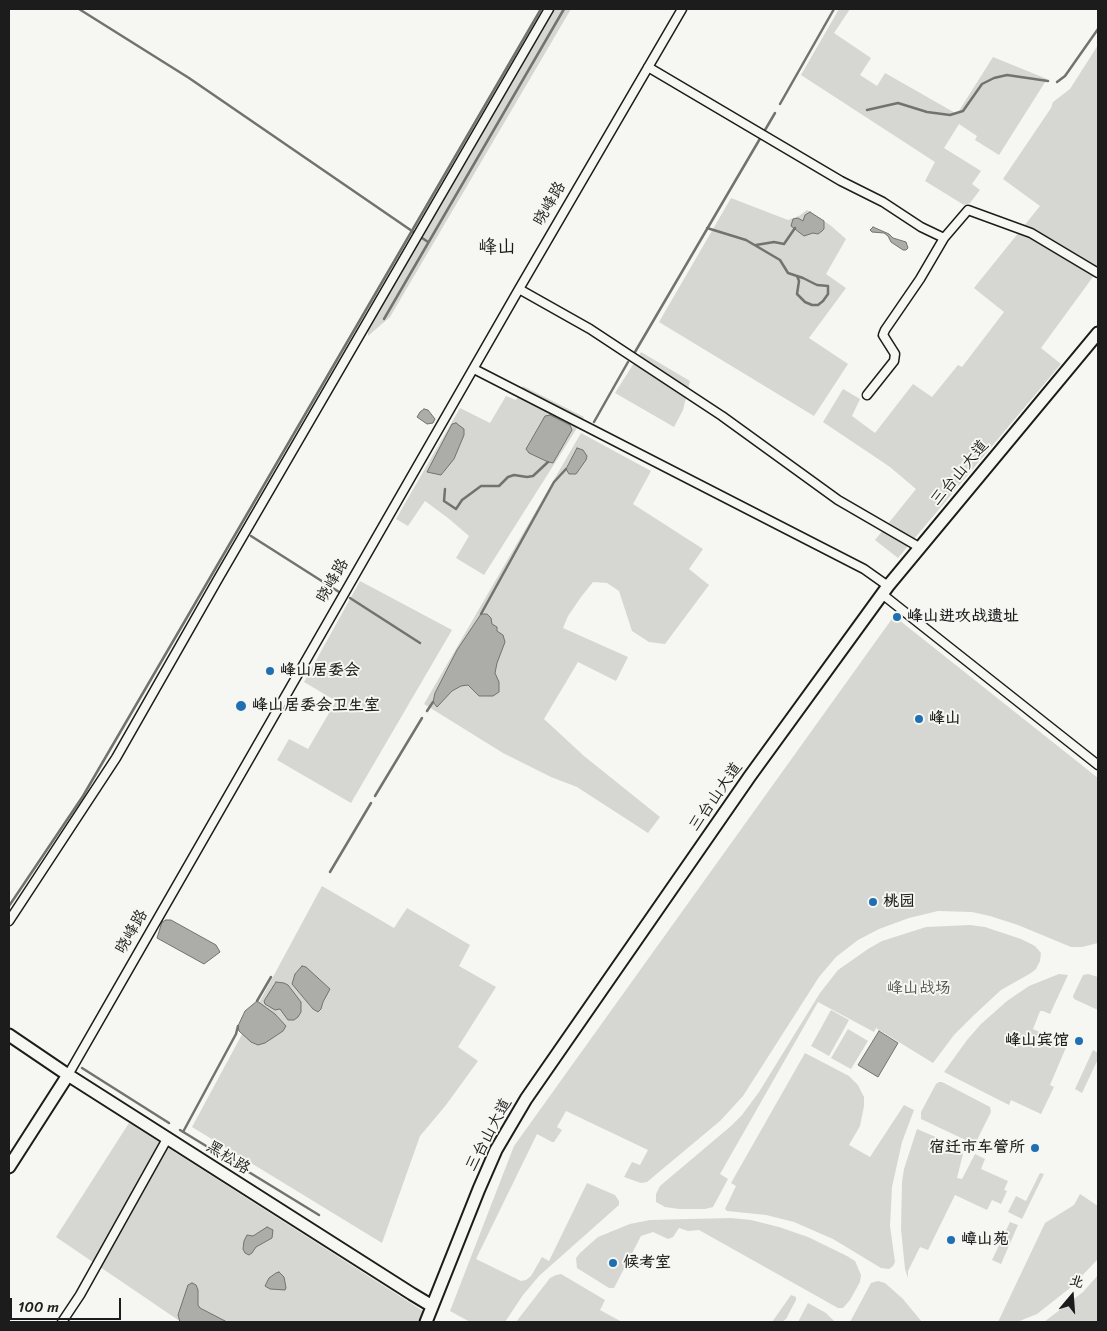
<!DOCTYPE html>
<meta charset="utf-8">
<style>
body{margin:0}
#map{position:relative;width:1107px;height:1331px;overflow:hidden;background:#f6f6f2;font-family:Sriracha,"LXGW WenKai TC",sans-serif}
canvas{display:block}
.frame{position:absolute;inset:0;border:10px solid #1c1c1c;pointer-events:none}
.north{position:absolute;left:1047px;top:1271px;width:50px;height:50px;-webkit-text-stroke:4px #f6f6f2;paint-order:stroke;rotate:18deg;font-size:14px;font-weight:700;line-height:20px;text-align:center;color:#1c1c1c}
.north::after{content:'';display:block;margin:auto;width:18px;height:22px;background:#1c1c1c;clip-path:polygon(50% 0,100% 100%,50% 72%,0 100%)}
.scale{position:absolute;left:10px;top:1298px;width:111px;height:22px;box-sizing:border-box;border:2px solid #1c1c1c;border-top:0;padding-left:6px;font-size:15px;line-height:18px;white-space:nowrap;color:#1c1c1c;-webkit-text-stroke:4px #f6f6f2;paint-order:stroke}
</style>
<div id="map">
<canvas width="1107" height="1331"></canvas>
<div class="frame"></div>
<div class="north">北</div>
<div class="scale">100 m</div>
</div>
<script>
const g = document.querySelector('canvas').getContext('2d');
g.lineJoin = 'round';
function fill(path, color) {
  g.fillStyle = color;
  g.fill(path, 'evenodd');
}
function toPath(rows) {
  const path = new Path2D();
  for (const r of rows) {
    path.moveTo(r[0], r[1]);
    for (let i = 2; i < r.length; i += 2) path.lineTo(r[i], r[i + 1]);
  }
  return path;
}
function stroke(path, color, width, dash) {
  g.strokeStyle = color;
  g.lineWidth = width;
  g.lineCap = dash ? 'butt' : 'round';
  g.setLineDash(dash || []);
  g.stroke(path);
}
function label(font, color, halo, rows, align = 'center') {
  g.font = font + ' Sriracha,"LXGW WenKai TC",sans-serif';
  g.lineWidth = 4;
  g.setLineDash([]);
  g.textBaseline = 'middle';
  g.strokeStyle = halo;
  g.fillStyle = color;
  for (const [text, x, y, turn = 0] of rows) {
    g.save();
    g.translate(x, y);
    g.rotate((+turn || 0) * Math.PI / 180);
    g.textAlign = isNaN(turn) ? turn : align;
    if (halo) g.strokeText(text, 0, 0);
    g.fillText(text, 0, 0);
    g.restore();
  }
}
const green = toPath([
 [555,9,571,9,390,317,368,336,368,330],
 [839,9,850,9,834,33,871,58,860,75,877,86,885,73,957,114,993,57,1047,79,999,155,975,140,977,136,959,124,944,148,981,171,972,184,980,190,970,203,964,205,925,181,935,162,801,75],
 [1098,45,1098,270,1041,348,1061,364,898,558,875,540,916,489,890,467,823,422,843,389,860,399,852,416,875,433,913,384,932,397,958,365,962,367,1004,312,974,288,1040,206,1003,179,1051,108,1053,102,1070,89],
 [731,198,788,220,799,216,807,210,830,225,846,239,826,274,846,288,809,338,848,364,814,416,659,322],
 [641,352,690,381,683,410,674,427,615,393],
 [523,386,584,417,484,575,456,558,469,536,448,518,425,501,408,526,396,519,460,408,490,423,506,396,516,400],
 [581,433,651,471,633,504,703,549,689,569,709,585,665,644,649,642,632,631,619,591,607,583,593,582,581,597,568,616,563,628,628,657,616,681,578,662,544,719,584,756,660,817,648,833,577,787,551,777,503,753,424,704],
 [360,581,452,630,351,803,277,760,289,739,308,749,336,701,304,682],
 [894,616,1098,778,1098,943,1082,947,1071,947,1018,925,990,916,972,912,938,911,909,918,879,929,858,940,836,957,819,977,743,1096,720,1121,647,1182,641,1183,624,1177,632,1162,640,1165,648,1150,566,1111,557,1127,562,1130,554,1142,552,1142,537,1134,476,1259,521,1281,526,1280,531,1276,542,1257,549,1261,587,1183,615,1195,619,1201,619,1205,539,1276,523,1295,505,1322,470,1322,450,1311,514,1146],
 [322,886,394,928,407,908,470,945,459,966,496,987,458,1047,478,1061,446,1105,420,1136,382,1243,192,1127],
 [970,925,985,927,1021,939,1035,946,1041,953,1040,961,1036,969,1031,973,1001,990,973,1016,954,1035,933,1063,876,1028,874,1032,818,1002,720,1174,728,1179,713,1207,705,1209,679,1209,665,1207,656,1202,656,1194,660,1186,731,1126,742,1115,759,1092,820,993,838,970,868,949,882,941,926,927],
 [1059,974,1068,975,1050,1014,1043,1011,1040,1011,1033,1029,1067,1045,1050,1085,1054,1087,1041,1114,1011,1100,1009,1105,944,1072,967,1040,981,1024,1007,1001,1029,986],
 [1088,974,1098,977,1098,1010,1074,999,1073,996,1083,975],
 [831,1010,849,1020,829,1056,811,1046],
 [848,1029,868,1041,851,1069,831,1058],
 [1093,1050,1098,1053,1098,1059,1082,1093,1075,1089],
 [805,1053,849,1076,858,1085,864,1097,864,1106,860,1126,849,1145,870,1157,904,1105,914,1110,902,1142,892,1187,890,1226,895,1262,893,1266,889,1269,881,1268,833,1239,794,1222,766,1215,727,1211,725,1209,736,1186,731,1183],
 [939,1082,942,1082,990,1107,991,1112,976,1142,972,1143,921,1119,921,1112,936,1084],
 [129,1123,423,1311,418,1322,181,1322,56,1237],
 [917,1129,959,1147,963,1154,957,1178,962,1179,975,1154,985,1159,981,1169,1008,1181,1004,1190,1007,1191,1001,1204,992,1200,987,1210,955,1195,928,1250,920,1247,908,1271,908,1278,905,1269,901,1229,902,1182,904,1169],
 [1040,1173,1044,1174,1022,1219,1008,1212,1016,1196,1026,1201],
 [1080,1194,1098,1206,1098,1259,1070,1288,1037,1314,1017,1322,998,1322,1045,1223,1074,1205],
 [731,1218,751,1220,779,1227,808,1237,847,1256,855,1261,861,1275,860,1282,850,1300,843,1308,838,1308,699,1230,688,1231,679,1228,673,1237,668,1239,653,1232,641,1236,614,1288,609,1288,577,1268,576,1258,580,1253,590,1244,598,1237,630,1224,650,1220],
 [1010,1222,1018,1225,1001,1264,992,1260],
 [561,1274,605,1300,600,1310,622,1322,516,1322,550,1278,556,1275],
 [1098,1275,1098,1322,1044,1322,1083,1292],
 [878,1281,885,1283,903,1299,922,1322,850,1322,871,1283],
 [791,1295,796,1297,796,1300,786,1319,782,1322,772,1322],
 [808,1303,826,1313,835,1322,798,1322]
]);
const water = toPath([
 [810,212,824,221,824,229,822,231,818,234,813,233,804,236,791,226,793,219,798,218,803,221,805,215,810,212],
 [873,227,889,234,893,238,906,242,908,248,906,250,903,250,891,242,888,236,884,233,872,232,870,230,873,227],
 [424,409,428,410,435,419,433,423,427,424,417,417,420,412,424,409],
 [550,415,570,425,572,430,553,463,548,462,529,453,526,449,545,416,550,415],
 [456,423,464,429,464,435,454,459,441,475,427,472,452,424,456,423],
 [577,448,583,450,587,456,586,460,576,474,569,474,566,469,577,448],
 [481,614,487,614,491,618,492,624,497,627,497,631,503,635,505,642,497,663,495,673,499,682,499,692,493,696,479,696,468,685,461,686,452,691,437,707,433,702,435,693,457,650,481,614],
 [166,920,171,920,216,945,220,952,204,964,157,938,162,922,166,920],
 [302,966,306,967,330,989,323,1002,321,1009,318,1012,313,1009,292,984,295,974,302,966],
 [276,982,284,983,288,985,301,1002,301,1012,298,1017,294,1020,288,1020,280,1009,275,1010,265,1004,264,1001,276,982],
 [257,1001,275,1014,286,1026,283,1031,265,1043,258,1045,251,1042,239,1031,238,1026,245,1011,257,1001],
 [879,1031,898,1043,878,1077,858,1065,879,1031],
 [267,1227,273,1230,272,1238,256,1247,252,1253,249,1255,245,1253,243,1249,244,1241,247,1235,253,1236,267,1227],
 [279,1272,284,1277,286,1288,285,1290,270,1289,265,1286,269,1278,276,1273,279,1272],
 [192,1283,196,1285,198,1290,198,1305,200,1308,227,1322,180,1322,178,1315,188,1285,192,1283]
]);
const stream = toPath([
 [79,9,189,78,428,242],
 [1057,82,1065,76,1098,29],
 [780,104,834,9],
 [867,110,898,103,927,112,950,115,963,111,982,84,994,78,1007,75,1048,81],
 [707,228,746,240,780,260,788,273,803,278,817,285,828,286,828,294,823,301,818,305,812,305,805,302,797,294,799,281,797,276],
 [756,245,774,242,784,244,795,228],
 [384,319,564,9],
 [635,352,775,113],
 [594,422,628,362],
 [445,489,444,501,456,509,462,500,481,486,499,486,508,477,514,475,527,477,533,476,548,462],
 [251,536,339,592],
 [350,598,420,643],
 [481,614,554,482,566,469],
 [427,711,433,702],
 [375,796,422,718],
 [330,872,371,803],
 [9,906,83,796,541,9],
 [257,1001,271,977],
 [82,1068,169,1123],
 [180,1130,319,1215],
 [183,1132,236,1034,238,1026]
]);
const street = toPath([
 [648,67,841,181,883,202,921,227,944,238],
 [519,289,590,329,722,416,838,500,919,547],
 [474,369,864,569,888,586],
 [867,395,894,361,895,354,883,335,885,330,920,279,944,238,968,210,1031,233,1098,273],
 [882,594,1098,765],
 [9,921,116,758,218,579,549,9],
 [68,1075,519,289,682,9],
 [62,1322,80,1295,167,1139]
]);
const secondary = toPath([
 [9,1035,68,1075,412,1294,432,1306],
 [9,1167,68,1075],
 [426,1322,479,1189,496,1150,526,1099,750,776,888,586,1098,333]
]);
const markers = [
 [897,617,5,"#1f6fb2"],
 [270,671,5,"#1f6fb2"],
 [241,706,6,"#1f6fb2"],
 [919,719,5,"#1f6fb2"],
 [873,902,5,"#1f6fb2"],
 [1079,1041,5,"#1f6fb2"],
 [1035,1148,5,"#1f6fb2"],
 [951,1240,5,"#1f6fb2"],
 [613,1263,5,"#1f6fb2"]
];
const streetNames = [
 ["晓峰路",550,204,-60],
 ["三台山大道",960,473,-50],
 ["晓峰路",333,581,-60],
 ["三台山大道",716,797,-55],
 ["晓峰路",132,932,-60],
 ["三台山大道",489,1135,-62],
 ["黑松路",228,1158,32]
];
const poiNames = [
 ["峰山进攻战遗址",907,617],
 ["峰山居委会",280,671],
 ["峰山居委会卫生室",252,706],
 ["峰山",929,719],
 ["桃园",883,902],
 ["峰山宾馆",1069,1041,"right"],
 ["宿迁市车管所",1025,1148,"right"],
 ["嶂山苑",961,1240],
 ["候考室",623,1263]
];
const parkNames = [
 ["峰山战场",919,989]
];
const quarterNames = [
 ["峰山",497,248]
];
fill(green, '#d6d6d2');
fill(water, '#acaca9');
stroke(water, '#727271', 1);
stroke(stream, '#727271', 2.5);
stroke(street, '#1c1c1c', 11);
stroke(secondary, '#1c1c1c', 15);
stroke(street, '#f6f6f2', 8);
stroke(secondary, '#f6f6f2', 11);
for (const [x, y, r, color] of markers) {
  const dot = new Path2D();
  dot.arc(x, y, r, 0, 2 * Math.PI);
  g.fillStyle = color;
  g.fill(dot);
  stroke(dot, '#f6f6f2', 2);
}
label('16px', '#1c1c1c', '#f6f6f2', streetNames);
label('bold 16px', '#1c1c1c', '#f6f6f2', poiNames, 'left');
label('16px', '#545453', '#f6f6f2', parkNames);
label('19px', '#1c1c1c', '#f6f6f2', quarterNames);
</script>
